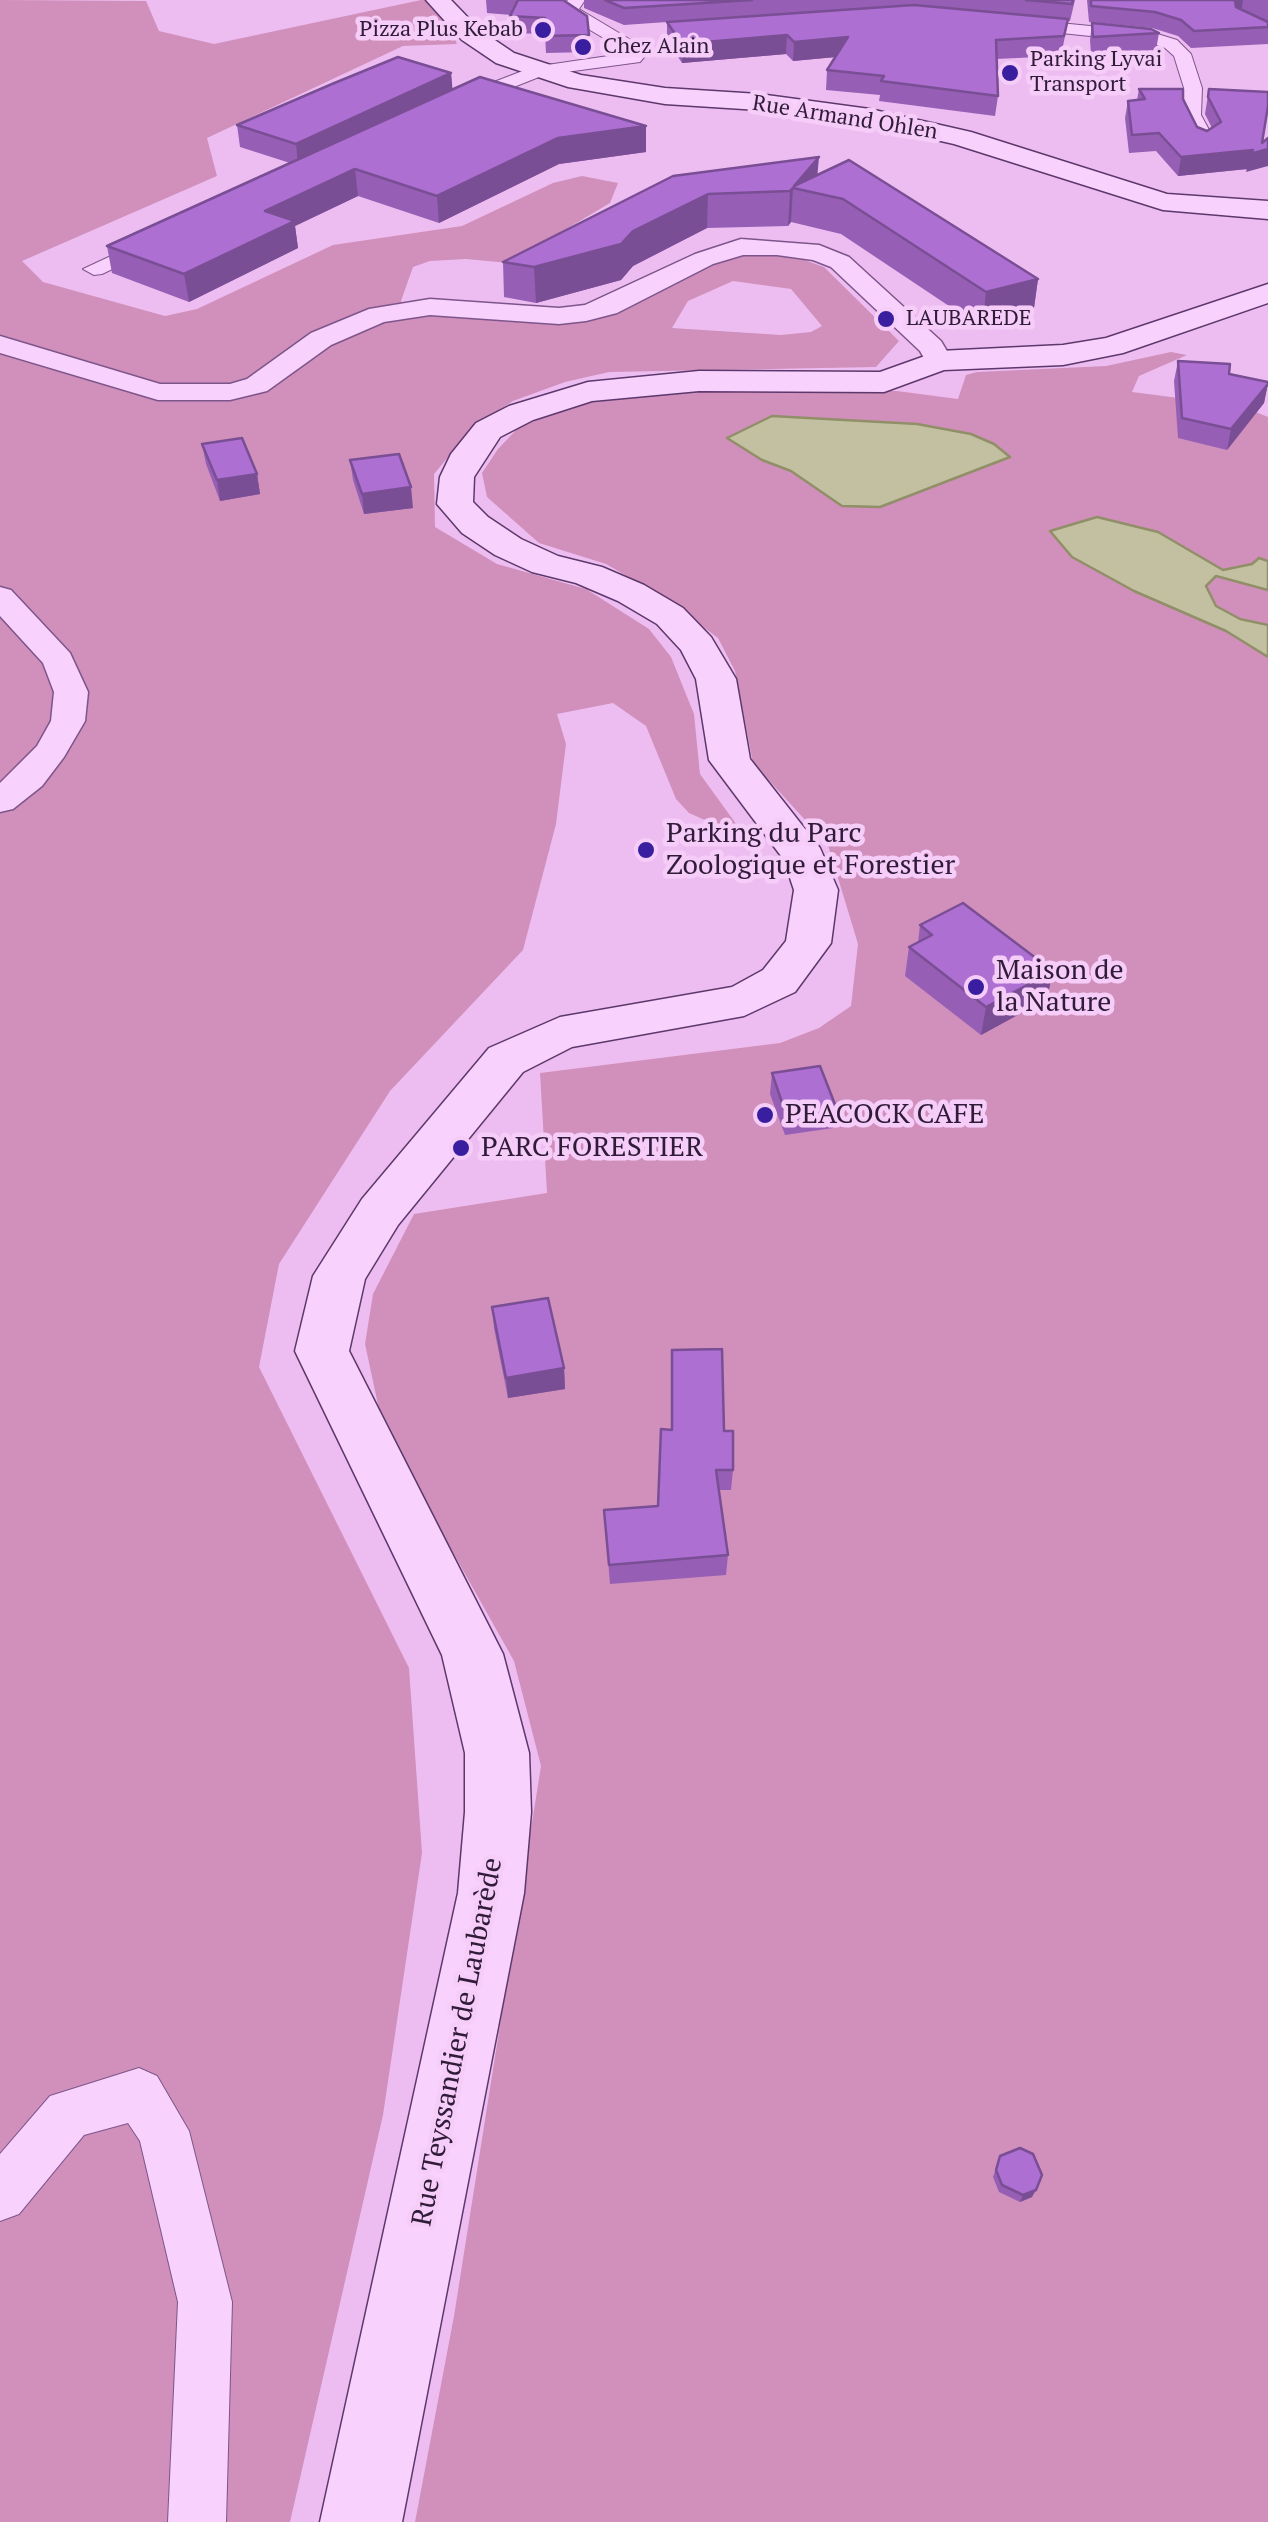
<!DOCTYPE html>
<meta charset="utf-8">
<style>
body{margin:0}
canvas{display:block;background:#edbdf1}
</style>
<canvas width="1268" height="2522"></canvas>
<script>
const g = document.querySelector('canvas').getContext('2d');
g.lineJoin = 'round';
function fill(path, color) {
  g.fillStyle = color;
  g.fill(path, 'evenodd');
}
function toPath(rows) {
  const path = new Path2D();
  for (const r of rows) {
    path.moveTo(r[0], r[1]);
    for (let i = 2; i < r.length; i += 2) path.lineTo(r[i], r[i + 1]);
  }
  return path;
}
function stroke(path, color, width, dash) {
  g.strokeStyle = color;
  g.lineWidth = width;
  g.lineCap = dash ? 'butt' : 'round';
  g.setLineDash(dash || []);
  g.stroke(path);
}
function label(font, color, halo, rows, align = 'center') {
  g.font = font + ' "PT Serif",serif';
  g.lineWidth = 9;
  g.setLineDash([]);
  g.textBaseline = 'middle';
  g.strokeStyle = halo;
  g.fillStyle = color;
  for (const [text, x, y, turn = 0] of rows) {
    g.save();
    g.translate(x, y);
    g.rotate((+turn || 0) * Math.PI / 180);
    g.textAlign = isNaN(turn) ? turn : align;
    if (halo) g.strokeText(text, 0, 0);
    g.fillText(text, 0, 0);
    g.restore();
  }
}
const green = toPath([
 [0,0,146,1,159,31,214,44,421,0,437,0,457,44,403,46,207,138,217,176,22,261,43,282,165,316,197,309,333,245,462,226,553,183,582,176,618,183,610,203,509,263,466,259,430,261,413,267,401,301,412,316,571,320,727,257,760,253,799,258,824,267,899,341,876,367,609,372,565,382,513,401,474,426,434,474,435,527,497,564,586,589,649,629,671,657,694,714,700,774,747,839,689,813,676,799,646,726,613,703,557,714,566,744,556,824,523,950,390,1091,279,1264,259,1367,409,1668,422,1853,383,2115,290,2522,0,2522],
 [733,281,791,289,822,326,811,332,781,335,672,328,688,301],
 [1171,352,1187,355,1139,376,1132,392,1241,406,1268,417,1268,2522,415,2522,454,2316,541,1766,514,1661,383,1428,365,1344,373,1294,414,1214,547,1193,540,1073,780,1043,819,1028,851,1006,858,944,828,845,753,763,735,671,718,638,663,597,606,564,539,543,487,497,482,473,498,449,519,427,587,401,683,388,897,391,958,399,966,375,977,372,1106,366]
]);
const water = toPath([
 [772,416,917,424,971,434,994,444,1010,457,880,507,842,506,791,471,762,460,727,438,772,416],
 [1097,517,1158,532,1223,570,1252,564,1259,558,1268,561,1268,590,1216,576,1206,586,1216,606,1240,619,1268,625,1268,657,1226,631,1134,591,1072,557,1050,531,1097,517]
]);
const minor = toPath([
 [568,0,585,0,579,9,649,51,640,62,544,75,461,108,447,108,447,100,533,67,629,53,563,14,560,10,568,0],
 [1019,19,1151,32,1177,40,1191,54,1202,88,1201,115,1214,139,1204,145,1194,139,1183,115,1184,88,1174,56,1165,48,1148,42,1013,28,1013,20,1019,19],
 [154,236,161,238,164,242,161,246,102,274,94,275,83,269,154,236],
 [139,2068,157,2076,189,2131,232,2302,226,2522,168,2522,178,2302,140,2141,128,2123,84,2135,19,2214,0,2221,0,2154,50,2096,139,2068]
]);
const tertiary = toPath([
 [741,239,819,245,849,257,941,341,953,361,939,369,929,367,920,351,831,267,813,260,777,255,743,255,713,264,617,313,586,321,559,324,430,315,384,322,331,345,267,391,230,400,158,400,0,353,0,336,160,384,230,384,247,379,311,333,369,309,430,299,559,308,585,305,695,254,741,239],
 [0,587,11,590,70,653,88,692,85,721,64,757,42,786,13,809,0,812,0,783,37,746,51,721,54,692,43,663,0,616,0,587]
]);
const secondary = toPath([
 [426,0,451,0,480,30,514,53,581,75,665,88,759,94,870,109,971,132,1167,194,1268,201,1268,219,1163,210,954,144,870,125,759,110,665,104,568,87,496,63,462,40,426,0],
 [1268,284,1268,303,1123,353,1063,365,944,370,884,392,699,391,592,401,533,420,500,437,474,477,473,502,488,517,521,539,558,556,602,567,644,585,683,608,711,637,736,679,750,759,820,848,838,890,831,943,795,992,744,1016,572,1047,523,1072,398,1225,365,1279,349,1351,503,1654,529,1753,531,1812,524,1893,402,2522,320,2522,458,1893,465,1812,465,1753,442,1655,295,1351,313,1276,362,1199,489,1048,560,1017,732,987,763,970,786,941,794,890,784,860,709,760,696,679,681,650,657,624,618,601,576,583,532,572,495,555,462,533,437,504,440,477,451,454,476,423,509,406,588,382,699,371,880,372,939,351,1063,345,1106,338,1268,284]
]);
const wall = toPath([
 [486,0,565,0,565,1,587,16,589,52,546,53,545,34,511,33,511,15,487,13],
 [584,0,1075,0,1070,21,1068,21,1061,56,996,59,998,96,995,116,879,101,880,95,826,90,827,70,835,57,793,61,786,54,682,63,667,40,667,22,624,25,584,8],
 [1087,0,1268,0,1268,44,1191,48,1178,36,1152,28,1089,22],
 [1092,23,1159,33,1156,50,1091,54,1090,40],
 [451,73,452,89,646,126,646,152,559,164,439,223,358,196,295,226,298,248,189,302,112,273,107,246,290,163,240,147,237,125],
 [1139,89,1183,99,1197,127,1207,131,1212,128,1205,114,1209,89,1268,92,1246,172,1247,169,1178,176,1156,151,1129,153,1125,118,1128,101,1137,100],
 [817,175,1038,279,1033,315,982,328,841,234,791,222,788,226,707,228,633,266,621,280,536,303,504,297,503,262,673,176],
 [1178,361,1268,382,1264,403,1227,450,1178,438,1174,381],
 [202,444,257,474,260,494,220,501,206,464],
 [350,460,413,508,364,514,353,480],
 [920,925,1047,999,981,1035,905,976,909,947,918,943],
 [772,1073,836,1107,833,1128,785,1135,770,1094],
 [492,1307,564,1368,565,1389,508,1398,494,1328],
 [724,1431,733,1470,731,1490,719,1490,728,1555,726,1575,610,1584,604,1510,658,1506],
 [1000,2156,1032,2197,1020,2202,999,2192,993,2177]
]);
const shadedWall = toPath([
 [1233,0,1243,0,1242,8,1231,10],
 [787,35,786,54,682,63,682,44],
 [848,37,847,56,793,61,794,42],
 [451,73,453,94,298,165,296,144],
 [646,126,646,152,559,164,439,223,437,196,558,138],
 [1268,149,1268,166,1246,172,1247,169,1178,176,1181,157],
 [819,157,816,191,794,186],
 [355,169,358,196,295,226,298,248,189,302,184,274,265,211],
 [793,188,791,222,788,226,790,191],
 [708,194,707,228,633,266,621,280,536,303,534,267,633,231],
 [1038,279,1033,315,982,328,986,292],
 [1268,384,1264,403,1227,450,1231,429],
 [257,474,260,494,220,501,217,480],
 [411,487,413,508,364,514,362,494],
 [1053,971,1047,999,981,1035,986,1007],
 [564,1368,565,1389,508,1398,506,1378],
 [1036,2190,1032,2197,1020,2202,1023,2195]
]);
const building = toPath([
 [518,0,563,0,587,16,589,35,545,36,545,18,510,16,518,0],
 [605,0,752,0,624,8,605,0],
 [1026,0,1073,0,1072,4,1026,0],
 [1091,0,1235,0,1236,7,1268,22,1268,27,1194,31,1181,20,1155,12,1091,6,1091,0],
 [914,5,1068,19,1064,36,996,40,998,96,881,81,884,76,827,70,848,37,794,42,787,35,682,44,667,22,914,5],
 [1092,23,1151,29,1159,33,1093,37,1092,23],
 [398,57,451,73,296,144,237,125,332,84,398,57],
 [480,77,646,126,558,138,437,196,355,169,265,211,295,221,184,274,107,246,480,77],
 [1139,89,1183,89,1183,99,1197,127,1207,131,1221,122,1208,97,1209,89,1268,92,1268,106,1262,143,1268,138,1268,149,1250,154,1253,150,1181,157,1159,133,1132,135,1128,101,1145,99,1139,89],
 [819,157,794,186,849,160,1038,279,986,292,843,199,793,188,790,191,708,194,633,231,621,244,534,267,503,262,673,176,819,157],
 [1178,361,1230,364,1229,374,1268,382,1268,384,1231,429,1182,418,1178,361],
 [242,438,257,474,217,480,202,444,242,438],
 [399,454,411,487,362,494,350,460,399,454],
 [963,903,1053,971,986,1007,909,947,932,935,920,925,963,903],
 [820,1066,836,1107,786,1114,772,1073,820,1066],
 [548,1298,564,1368,506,1378,492,1307,548,1298],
 [722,1349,724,1431,733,1431,733,1470,716,1470,728,1555,609,1565,604,1510,658,1506,661,1429,672,1430,672,1350,722,1349],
 [1020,2148,1033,2154,1042,2175,1036,2190,1023,2195,1002,2185,996,2170,1000,2156,1020,2148]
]);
const markers = [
 [543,30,10,"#391f9f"],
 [583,47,10,"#391f9f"],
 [1010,73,10,"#391f9f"],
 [886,319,10,"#391f9f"],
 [646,850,10,"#391f9f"],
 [976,987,10,"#391f9f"],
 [765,1115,10,"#391f9f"],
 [461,1148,10,"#391f9f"]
];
const farPoinames = [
 ["Pizza Plus Kebab",523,30,"right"],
 ["Chez Alain",603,47],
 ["Parking Lyvai",1030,60],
 ["Transport",1030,85],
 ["LAUBAREDE",906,319]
];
const farStreetnames = [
 ["Rue Armand Ohlen",845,118,9]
];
const poiNames = [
 ["Parking du Parc",666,834],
 ["Zoologique et Forestier",666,866],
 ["Maison de",996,971],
 ["la Nature",996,1003],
 ["PEACOCK CAFE",785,1115],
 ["PARC FORESTIER",481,1148]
];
const streetNames = [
 ["Rue Teyssandier de Laubarède",458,2042,-79]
];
fill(green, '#d090bb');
fill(water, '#c2c0a1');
stroke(water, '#918f68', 2.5);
stroke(minor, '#7d558b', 2);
stroke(tertiary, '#7d558b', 3);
stroke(secondary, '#5d386c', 3);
fill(minor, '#f8d1fc');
fill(tertiary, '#f8d1fc');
fill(secondary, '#f8d1fc');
fill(wall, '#965fb5');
fill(shadedWall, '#7a4e94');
fill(building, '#ae6fd3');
stroke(building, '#7a4e94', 2.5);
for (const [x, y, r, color] of markers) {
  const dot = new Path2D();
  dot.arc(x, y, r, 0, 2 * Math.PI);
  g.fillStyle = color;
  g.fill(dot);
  stroke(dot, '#f5cdf8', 4);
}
label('22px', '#301b39', '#f5cdf8', farPoinames, 'left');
label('22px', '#301b39', '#f5cdf8', farStreetnames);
label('28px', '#301b39', '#f5cdf8', poiNames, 'left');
label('28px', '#301b39', '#f5cdf8', streetNames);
</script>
